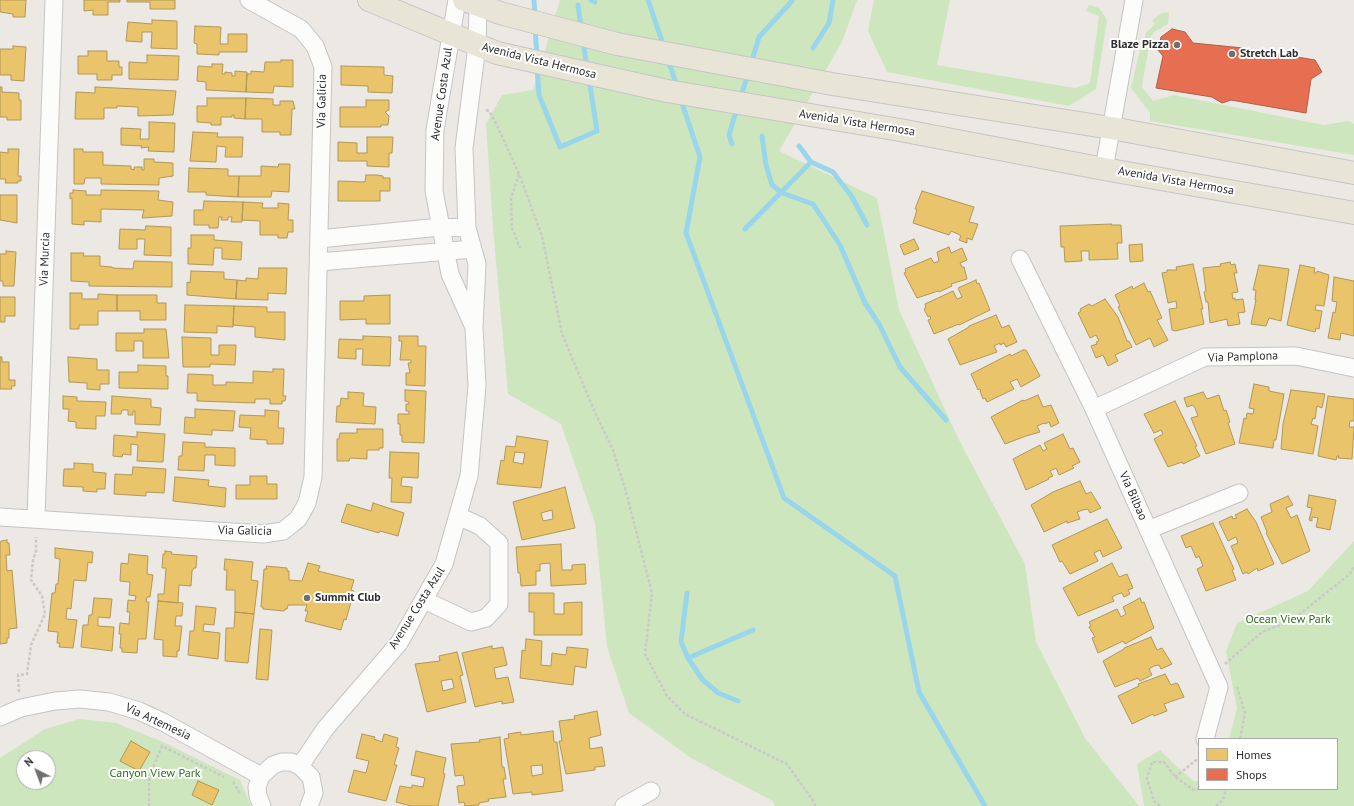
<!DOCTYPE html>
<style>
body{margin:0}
#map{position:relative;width:1354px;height:806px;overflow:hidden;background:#ece8e4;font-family:"PT Sans",sans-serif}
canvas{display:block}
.legend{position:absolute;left:1198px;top:738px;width:140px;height:52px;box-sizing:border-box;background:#fff;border:1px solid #ababab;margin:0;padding:5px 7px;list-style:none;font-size:12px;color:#2e2e2e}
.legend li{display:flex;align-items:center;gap:8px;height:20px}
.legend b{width:20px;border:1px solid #ababab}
.north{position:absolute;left:16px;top:750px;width:40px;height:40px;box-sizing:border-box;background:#fff;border:1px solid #ababab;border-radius:50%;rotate:318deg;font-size:11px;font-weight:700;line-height:16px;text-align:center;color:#2e2e2e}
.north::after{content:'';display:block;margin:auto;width:14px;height:18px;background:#706f6e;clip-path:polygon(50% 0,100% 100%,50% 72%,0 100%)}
</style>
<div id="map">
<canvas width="1354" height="806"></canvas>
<ul class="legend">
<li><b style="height:11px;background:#e9c46a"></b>Homes</li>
<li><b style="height:11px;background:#e76f51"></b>Shops</li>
</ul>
<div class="north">N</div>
</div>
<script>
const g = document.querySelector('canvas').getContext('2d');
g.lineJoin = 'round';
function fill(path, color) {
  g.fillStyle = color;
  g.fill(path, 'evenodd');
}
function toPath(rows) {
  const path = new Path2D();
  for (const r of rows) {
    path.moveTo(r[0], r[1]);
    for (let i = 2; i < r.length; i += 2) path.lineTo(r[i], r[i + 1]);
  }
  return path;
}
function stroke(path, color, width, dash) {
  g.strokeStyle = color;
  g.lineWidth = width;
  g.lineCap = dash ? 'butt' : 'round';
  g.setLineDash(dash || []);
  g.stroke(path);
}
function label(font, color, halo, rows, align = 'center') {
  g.font = font + ' "PT Sans",sans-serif';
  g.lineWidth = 4;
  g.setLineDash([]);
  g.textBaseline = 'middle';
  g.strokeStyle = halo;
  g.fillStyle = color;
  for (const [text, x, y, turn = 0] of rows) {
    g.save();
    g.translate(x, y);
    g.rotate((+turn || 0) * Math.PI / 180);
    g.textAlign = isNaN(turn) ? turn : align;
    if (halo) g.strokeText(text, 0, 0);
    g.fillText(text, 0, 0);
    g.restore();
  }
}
const green = toPath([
 [560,0,857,0,842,42,779,151,877,198,899,310,959,440,1025,564,1036,642,1085,738,1139,806,775,806,773,801,691,758,629,713,607,647,595,523,561,424,508,394,493,228,486,124,502,95,533,90],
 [874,0,950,0,937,65,1075,88,1090,83,1099,16,1086,11,1089,5,1099,8,1107,20,1096,89,1069,106,887,72,868,31],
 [1169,12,1168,24,1154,32,1150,39,1142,87,1153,101,1174,95,1324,125,1349,121,1354,124,1354,155,1150,121,1150,113,1131,88,1138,58,1146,33,1155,24,1152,20,1162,13],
 [1354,541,1354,806,1144,806,1137,764,1160,750,1175,765,1195,782,1199,780,1199,789,1337,789,1337,739,1229,739,1237,709,1226,651,1237,623,1308,591],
 [79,719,116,723,163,742,240,780,251,806,0,806,0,758,45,729],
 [24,758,48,758,48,782,24,782]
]);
const homes = toPath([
 [0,0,26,0,25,17,13,17,13,14,0,12,0,0],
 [84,0,120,0,120,2,108,2,108,15,93,15,93,10,84,11,84,0],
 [127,0,175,0,175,9,150,9,150,2,127,2,127,0],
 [152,20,177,21,177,49,151,48,152,32,142,32,142,42,126,41,128,22,152,24,152,20],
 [195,26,221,27,220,44,228,44,228,34,247,34,247,52,219,52,219,55,197,54,197,44,194,43,195,26],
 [13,46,26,47,24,81,11,80,11,75,0,75,0,49,13,49,13,46],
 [88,51,107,51,107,61,119,61,119,67,122,67,122,75,112,75,112,80,97,80,97,74,78,74,78,56,88,56,88,51],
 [147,55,179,56,178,80,129,79,129,62,147,63,147,55],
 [281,60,293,60,293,87,274,86,273,93,246,92,247,74,251,74,251,71,264,72,265,62,281,62,281,60],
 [212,64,223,64,222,74,225,74,225,72,232,73,232,76,235,76,235,71,247,72,246,92,206,90,206,82,197,81,198,66,212,67,212,64],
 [341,66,384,67,384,75,393,76,392,93,368,92,368,86,341,85,341,66],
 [0,87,2,87,2,92,19,93,19,100,21,100,21,120,7,120,7,117,0,117,0,87],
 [95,87,176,91,173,115,138,116,138,107,117,106,117,108,104,108,104,119,75,119,76,92,95,93,95,87],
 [207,98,246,98,245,119,234,118,234,115,232,115,232,117,221,117,221,125,211,125,211,123,197,122,197,106,207,106,207,98],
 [246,98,273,99,273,105,280,105,280,101,293,101,295,109,292,109,291,135,280,135,280,132,262,132,262,119,245,119,246,98],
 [366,100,389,100,389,110,385,112,389,116,388,125,381,125,381,127,340,127,340,107,366,107,366,100],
 [149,122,175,123,174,152,148,151,149,147,141,148,142,146,121,145,121,128,141,129,140,139,149,139,149,122],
 [193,132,218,133,217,137,243,137,242,157,225,157,226,147,217,146,216,162,190,161,193,132],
 [367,137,393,137,392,153,389,153,389,167,367,166,367,161,338,161,338,142,357,143,357,153,367,153,367,137],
 [8,149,19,149,18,176,21,176,21,181,18,181,18,183,5,183,6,179,0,179,0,152,8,153,8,149],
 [74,149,83,149,83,152,103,152,103,165,131,166,131,169,134,170,134,167,142,167,142,170,144,170,144,159,154,159,154,162,173,163,173,176,159,178,159,185,101,184,101,178,85,178,84,184,74,184,74,149],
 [279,164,290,164,289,192,272,191,271,197,238,197,239,176,261,176,261,166,278,167,279,164],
 [189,168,228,169,228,176,239,176,238,197,206,195,206,192,188,192,189,168],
 [366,175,377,175,383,176,383,178,390,178,390,191,380,191,380,201,338,201,338,181,365,182,366,175],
 [73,190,86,191,86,195,101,195,101,190,159,191,158,200,173,202,172,216,142,218,144,210,101,209,101,222,84,221,84,225,72,224,72,198,70,199,70,193,73,193,73,190],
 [922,191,974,207,969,222,978,224,972,240,967,238,967,243,959,240,961,236,958,234,951,231,949,235,913,223,917,210,915,209,922,191],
 [0,195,17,195,17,223,0,220,0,195],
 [204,201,243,202,242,222,231,222,232,217,228,217,228,220,221,220,222,217,219,217,218,228,209,228,209,225,194,225,194,210,203,210,204,201],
 [243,202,263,203,262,208,278,208,278,203,289,204,288,220,293,220,293,232,288,232,287,238,278,238,278,235,260,235,260,221,242,220,243,202],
 [1111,224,1111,225,1121,225,1122,243,1117,243,1118,259,1089,260,1089,251,1081,251,1082,261,1065,262,1064,247,1061,247,1060,226,1111,224],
 [146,226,171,227,171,256,144,255,145,239,137,239,137,249,119,249,120,229,145,230,146,226],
 [191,235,214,235,214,240,242,242,241,260,222,259,222,248,214,248,213,265,188,264,188,248,191,248,191,235],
 [914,239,919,249,904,255,900,245,914,239],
 [1142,244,1143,261,1130,262,1129,245,1142,244],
 [949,247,951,253,962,248,967,260,960,263,962,267,964,267,967,279,951,284,952,286,939,292,938,291,917,298,904,273,906,272,905,269,931,258,934,263,939,261,937,252,949,247],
 [6,251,16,252,14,286,3,286,3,281,0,281,0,254,6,254,6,251],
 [71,253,84,253,83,256,100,256,100,266,112,267,113,268,133,269,134,261,172,262,172,287,89,286,89,282,71,281,71,253],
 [1230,262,1231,265,1235,264,1237,273,1234,273,1238,292,1232,293,1233,299,1235,298,1235,300,1243,299,1245,312,1238,313,1240,324,1228,326,1227,319,1210,323,1208,302,1206,302,1204,292,1206,291,1203,268,1221,266,1220,264,1230,262],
 [1193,264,1203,309,1201,309,1204,324,1175,331,1172,330,1169,309,1177,308,1176,301,1168,303,1162,273,1167,272,1167,270,1177,270,1176,267,1193,264],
 [1259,265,1289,269,1281,321,1269,318,1266,326,1251,324,1256,300,1255,300,1256,290,1253,290,1259,265],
 [1300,265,1315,268,1314,273,1317,273,1317,271,1329,275,1324,306,1316,305,1315,310,1322,311,1319,329,1316,328,1315,332,1287,325,1300,265],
 [259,268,287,268,286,294,268,293,268,300,236,299,237,280,246,281,246,278,258,279,259,268],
 [191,271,224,272,224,279,237,280,236,299,187,295,187,282,190,283,191,271],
 [1334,277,1354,281,1354,336,1341,333,1340,340,1328,338,1333,312,1335,313,1337,302,1332,301,1334,277],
 [976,280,977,284,979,283,990,310,959,325,959,324,934,334,928,320,931,319,930,316,928,317,924,309,926,308,925,304,953,291,957,299,962,297,958,288,976,280],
 [1144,283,1148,292,1150,291,1162,318,1157,320,1168,340,1154,347,1150,338,1136,345,1118,307,1120,306,1115,295,1132,286,1133,289,1144,283],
 [70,293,82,293,82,299,98,299,98,294,117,295,117,311,98,311,98,325,79,325,79,329,70,329,70,293],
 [117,295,157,295,157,303,166,303,166,320,140,320,140,311,117,311,117,295],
 [390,295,390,324,366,324,366,319,340,320,340,301,364,301,364,296,390,295],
 [0,297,15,297,15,316,5,316,5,322,0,322,0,297],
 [1105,299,1118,317,1127,341,1129,341,1132,347,1115,355,1118,361,1108,366,1103,355,1096,358,1091,346,1097,344,1096,342,1099,341,1096,335,1090,338,1078,313,1081,311,1080,309,1089,304,1092,306,1105,299],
 [185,305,234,306,233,327,217,326,217,333,184,332,185,305],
 [234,306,267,307,267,312,285,312,285,340,255,337,255,327,233,325,234,306],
 [996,315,1002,328,1009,325,1017,342,1006,347,1004,343,1000,345,1000,343,994,346,997,352,960,365,948,339,969,327,969,326,996,315],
 [144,329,166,329,169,358,143,358,143,341,134,341,134,351,116,351,116,333,144,333,144,329],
 [363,336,391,337,390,366,362,365,363,349,356,349,356,359,338,358,339,339,363,340,363,336],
 [399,336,418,336,418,346,426,346,425,386,406,385,406,373,410,373,408,363,411,363,411,360,400,360,402,341,399,341,399,336],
 [182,337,211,338,211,355,219,355,219,345,236,345,235,365,210,364,210,367,183,367,182,337],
 [1023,350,1026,350,1040,376,1021,387,1017,379,1010,382,1014,389,987,402,985,398,983,399,980,391,981,391,980,389,978,390,971,374,1010,354,1011,356,1023,350],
 [0,357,2,357,2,362,9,362,9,380,15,380,15,386,11,386,12,389,0,389,0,357],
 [68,357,97,359,97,370,109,370,109,384,100,384,100,390,87,389,87,383,69,382,68,357],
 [138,365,166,366,166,376,168,376,168,389,119,388,119,372,138,372,138,365],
 [273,369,284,369,283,396,286,396,285,401,282,401,282,404,270,404,270,399,255,399,255,403,197,401,197,393,187,393,188,374,213,375,213,385,226,385,226,382,253,383,253,371,273,372,273,369],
 [1254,384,1269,387,1269,391,1284,394,1276,440,1274,440,1273,448,1239,443,1244,418,1246,419,1247,413,1253,414,1254,409,1249,408,1254,384],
 [405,390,426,391,424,443,402,442,402,435,400,435,400,424,398,424,398,414,409,414,409,411,406,411,406,404,409,404,409,402,405,401,405,390],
 [1291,390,1325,394,1322,408,1317,406,1315,419,1313,418,1311,424,1318,426,1313,454,1281,449,1283,424,1291,390],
 [348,392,364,393,363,406,376,407,375,424,336,422,337,406,340,406,341,398,348,399,348,392],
 [1203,392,1207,399,1219,395,1224,411,1226,410,1230,422,1228,423,1235,444,1206,454,1191,418,1198,416,1195,408,1193,405,1187,407,1184,398,1203,392],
 [1038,395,1043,407,1051,405,1059,423,1051,427,1049,422,1045,424,1044,423,1037,426,1040,432,1026,436,1005,444,991,417,1023,400,1024,401,1038,395],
 [63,396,77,397,77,401,106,402,105,416,96,416,96,429,76,428,76,422,68,421,69,409,63,409,63,396],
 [112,396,151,399,151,407,161,408,160,425,135,424,135,411,133,411,133,415,128,415,128,410,122,410,121,414,111,414,112,396],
 [1328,396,1354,399,1354,421,1350,421,1349,427,1354,427,1352,459,1338,458,1339,456,1337,456,1336,460,1318,456,1328,396],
 [1175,401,1197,446,1195,447,1200,456,1183,464,1182,462,1168,467,1154,439,1163,434,1161,430,1154,433,1144,414,1175,401],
 [195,409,235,411,233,431,212,430,212,435,184,433,185,417,195,418,195,409],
 [265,410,279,411,278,428,284,428,283,444,267,444,267,440,250,439,251,428,239,427,240,415,265,416,265,410],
 [357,429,383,429,383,448,379,448,379,450,367,450,367,459,350,458,349,461,337,461,337,439,339,439,340,433,357,433,357,429],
 [137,432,165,434,163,462,137,461,138,445,131,444,131,455,123,454,122,457,113,456,114,435,137,437,137,432],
 [1063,434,1070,449,1073,448,1080,462,1072,466,1074,468,1059,475,1056,468,1050,471,1053,476,1048,478,1049,479,1026,490,1013,459,1040,445,1043,451,1047,449,1044,443,1063,434],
 [517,436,548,441,541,488,497,484,501,460,504,461,506,446,515,447,517,436],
 [515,452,525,453,523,464,513,462,515,452],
 [183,442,205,443,205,447,235,448,235,466,215,465,215,455,205,455,204,471,178,470,179,456,182,456,183,442],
 [390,452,419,453,418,478,402,477,401,486,412,487,411,503,391,502,392,478,389,478,390,452],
 [74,463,93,464,93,472,106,473,105,489,97,489,97,492,83,491,83,487,63,486,64,469,74,469,74,463],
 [133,467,166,469,164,493,146,492,146,496,114,494,115,474,132,475,133,467],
 [250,476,267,476,267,484,277,484,277,499,236,499,236,485,250,485,250,476],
 [175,477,209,480,208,486,226,488,225,507,173,501,175,477],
 [1080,481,1086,494,1091,492,1101,508,1090,513,1088,509,1083,510,1077,512,1080,519,1067,523,1067,521,1044,532,1031,505,1053,492,1080,481],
 [565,487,575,528,522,540,513,502,565,487],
 [552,510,553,519,543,521,541,513,552,510],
 [1309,495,1336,500,1330,530,1316,527,1318,518,1312,517,1312,521,1309,520,1312,508,1307,507,1309,495],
 [1288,496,1293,505,1286,508,1291,518,1297,515,1310,551,1282,564,1266,533,1267,532,1261,517,1272,512,1270,504,1288,496],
 [373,503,404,513,398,536,380,531,379,533,341,522,347,504,371,511,373,503],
 [1247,509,1256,522,1274,564,1258,571,1257,568,1248,574,1247,572,1243,574,1231,546,1238,543,1236,537,1228,541,1219,522,1232,516,1233,519,1237,518,1235,515,1247,509],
 [1107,519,1122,548,1103,557,1100,550,1094,553,1098,561,1070,574,1062,561,1060,562,1052,545,1107,519],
 [1213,523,1234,569,1232,570,1236,580,1206,591,1197,569,1203,566,1199,556,1196,558,1191,546,1186,548,1181,536,1213,523],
 [7,540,7,543,9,543,10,555,6,555,7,571,12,570,17,628,9,629,9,638,7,638,7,643,0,644,0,543,1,541,7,540],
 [561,544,562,570,572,570,572,565,585,564,586,584,551,586,550,563,540,564,540,571,536,571,536,585,521,586,520,573,518,573,516,547,561,544],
 [55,548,93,552,92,563,88,562,86,581,74,580,71,609,67,608,66,619,77,620,73,648,59,647,60,643,57,643,58,632,48,631,52,593,55,593,56,584,58,584,60,559,55,558,55,548],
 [165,551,172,552,171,554,197,556,196,568,194,568,192,571,191,586,179,585,178,603,158,601,158,594,164,594,166,568,162,568,163,554,165,554,165,551],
 [129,554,148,556,147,574,153,575,150,597,147,597,146,602,149,602,146,639,138,639,137,653,122,652,122,648,120,648,121,634,119,634,120,623,129,624,130,612,127,612,128,600,135,601,136,596,129,595,130,582,120,581,121,563,128,564,129,554],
 [225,559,253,562,251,580,258,581,254,614,235,612,235,590,226,590,227,570,224,570,225,559],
 [308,563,320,566,318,571,354,580,351,590,354,591,346,620,344,619,341,630,305,621,308,611,305,611,307,605,288,605,287,609,285,609,284,611,263,609,263,607,261,607,264,569,267,569,266,566,287,568,287,571,289,571,289,580,302,581,308,563],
 [1112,563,1119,577,1127,574,1133,588,1128,590,1130,594,1124,597,1122,593,1118,594,1112,597,1114,601,1078,616,1063,588,1112,563],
 [529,593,554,593,554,614,564,614,564,603,582,602,582,635,534,635,534,612,529,612,529,593],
 [94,598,112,599,110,618,98,617,98,626,114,627,112,651,81,647,83,625,88,625,89,615,92,615,94,598],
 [1140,598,1142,603,1144,602,1154,628,1125,644,1123,641,1098,653,1092,638,1095,637,1089,627,1091,626,1089,622,1117,609,1121,617,1126,614,1123,607,1140,598],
 [158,601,183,603,182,616,176,616,175,626,182,626,179,651,177,651,177,657,163,656,163,640,154,639,158,601],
 [196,606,216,608,214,625,204,624,203,631,220,633,218,659,188,655,190,631,194,631,196,606],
 [235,612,254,614,248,663,225,661,226,628,234,628,235,612],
 [260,629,272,630,268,680,256,679,260,629],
 [1151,637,1157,650,1162,648,1172,664,1161,669,1159,665,1154,666,1149,669,1152,675,1140,681,1138,678,1115,687,1103,661,1124,649,1124,648,1151,637],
 [526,639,542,641,541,665,551,666,552,653,566,655,567,647,588,649,586,668,575,666,573,685,520,678,522,650,525,651,526,639],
 [492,646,492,649,503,647,507,665,494,668,496,679,508,677,514,702,502,704,502,701,475,707,462,653,492,646],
 [457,652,463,675,460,676,466,702,427,712,415,664,440,661,439,656,457,652],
 [452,679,454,688,443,691,441,681,452,679],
 [1165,674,1171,685,1176,683,1178,684,1184,697,1164,704,1167,711,1154,716,1153,714,1132,724,1118,696,1139,686,1138,684,1165,674],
 [597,711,601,735,589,738,590,749,602,747,605,766,595,767,595,770,566,774,559,741,562,741,559,721,575,719,574,716,597,711],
 [553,731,554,742,557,742,563,791,532,795,532,792,513,794,504,739,509,738,508,734,521,732,521,735,553,731],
 [542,765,543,774,532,776,531,766,542,765],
 [362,734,375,737,374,739,382,742,384,734,398,738,396,747,399,748,394,765,397,765,386,801,348,792,354,770,366,773,369,761,356,758,362,734],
 [500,737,502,767,504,767,506,779,503,779,506,797,488,799,489,801,479,803,479,805,465,806,464,802,459,803,457,786,465,785,463,775,455,776,451,744,480,742,479,740,500,737],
 [131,741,150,752,139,771,120,761,131,741],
 [416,751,446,758,443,773,445,774,438,806,411,806,396,802,400,786,412,788,412,785,423,787,425,778,411,775,416,751],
 [198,781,219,790,212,805,192,795,198,781]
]);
const shops = toPath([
 [1172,29,1185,32,1193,43,1243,48,1315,60,1322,72,1311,79,1306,113,1231,100,1222,103,1212,97,1156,88,1163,56,1158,50,1161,37,1172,29]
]);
const stream = toPath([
 [534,0,535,16],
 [591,0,595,2],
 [648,0,664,47],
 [578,5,581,28],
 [535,28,537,56],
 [583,40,587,68],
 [813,48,829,23,833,0],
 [668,60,677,86],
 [751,64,759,37,792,1],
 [537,68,539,95,560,147,597,131,589,79],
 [740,99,748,74],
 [681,100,700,157,686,233,784,498,895,576,919,692,985,806],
 [762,136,766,165,772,185,782,193,813,204,840,245,865,303,879,324,900,367,946,420],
 [732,144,729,135,737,108],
 [799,146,811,162,833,172,852,197,867,225],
 [745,229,811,162],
 [687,593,681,642,688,658,702,679,718,693,738,701],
 [688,658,753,630]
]);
const path = toPath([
 [486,110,489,111,496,123,519,174,542,236,562,334,594,410,613,450,626,492,652,593,645,654,667,696,685,714,787,764,814,802,815,806],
 [519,174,511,198,512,228,520,248],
 [1225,664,1262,632,1291,621,1350,574,1354,566],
 [1237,687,1245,713,1240,739],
 [19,692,18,675,27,674,31,645,45,614,42,596,31,580,33,560,36,551,36,537],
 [1175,777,1199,758],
 [233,782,240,793],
 [149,806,149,777,162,746,224,777],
 [1160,806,1154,801,1147,778,1152,762,1164,762,1175,777,1194,790,1199,789],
 [1216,806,1223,800,1226,789]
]);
const minor = toPath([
 [457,0,435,130,434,191,450,274,473,325],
 [1104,169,1134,0],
 [319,239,440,227,467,228],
 [1020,259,1094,409,1219,687,1205,739],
 [319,262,473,249],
 [1094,409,1205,357,1296,356,1354,368],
 [0,517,263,534,283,531,298,519,307,503,313,477,323,67,315,46,301,29,249,0],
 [36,518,54,0],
 [1148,530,1239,493],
 [424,600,471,622,486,618,499,604,499,543,480,526,458,516],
 [0,717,21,708,55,701,80,699,109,702,139,711,163,722,261,776],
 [300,766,325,729,399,643,444,564,469,476,477,386,474,327,477,264,467,228,464,148,477,46,478,6],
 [262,806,258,796,257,787,261,776,273,765,282,762,291,762,300,766,311,777,314,793,309,806],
 [624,806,651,791]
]);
const major = toPath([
 [369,0,497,53,667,91,900,130,1104,169,1354,213],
 [464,0,500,13,617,44,832,84,1111,128,1354,173]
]);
const markers = [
 [1177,45,4,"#706f6e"],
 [1232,54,4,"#706f6e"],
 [307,598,4,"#706f6e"]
];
const poiNames = [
 ["Blaze Pizza",1169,45,"right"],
 ["Stretch Lab",1240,54],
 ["Summit Club",315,598]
];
const streetNames = [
 ["Avenida Vista Hermosa",539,61,14],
 ["Avenue Costa Azul",442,94,-82],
 ["Via Galicia",322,101,-89],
 ["Avenida Vista Hermosa",857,123,9],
 ["Avenida Vista Hermosa",1176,181,10],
 ["Via Murcia",45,259,-88],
 ["Via Pamplona",1243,357,-2],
 ["Via Bilbao",1133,496,66],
 ["Via Galicia",245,531,1],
 ["Avenue Costa Azul",417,608,-58],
 ["Via Artemesia",158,722,25]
];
const parkNames = [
 ["Ocean View Park",1288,620],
 ["Canyon View Park",155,774]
];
fill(green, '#cee6be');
fill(homes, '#e9c46a');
stroke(homes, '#b19758', 1);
fill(shops, '#e76f51');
stroke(shops, '#b05c46', 1);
stroke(stream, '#99d6ec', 5);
stroke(minor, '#c5c4c5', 19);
stroke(major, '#c6c5c4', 24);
stroke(path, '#c9c9c8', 2.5, [3, 2]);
stroke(minor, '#fcfcfb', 17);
stroke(major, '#e8e4d6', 22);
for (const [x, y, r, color] of markers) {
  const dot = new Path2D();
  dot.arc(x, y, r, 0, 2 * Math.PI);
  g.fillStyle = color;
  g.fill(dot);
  stroke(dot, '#fff', 1.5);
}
label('bold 12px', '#2e2e2e', '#fff', poiNames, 'left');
label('12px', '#2e2e2e', '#fff', streetNames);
label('12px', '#2c6e1b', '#fff', parkNames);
</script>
